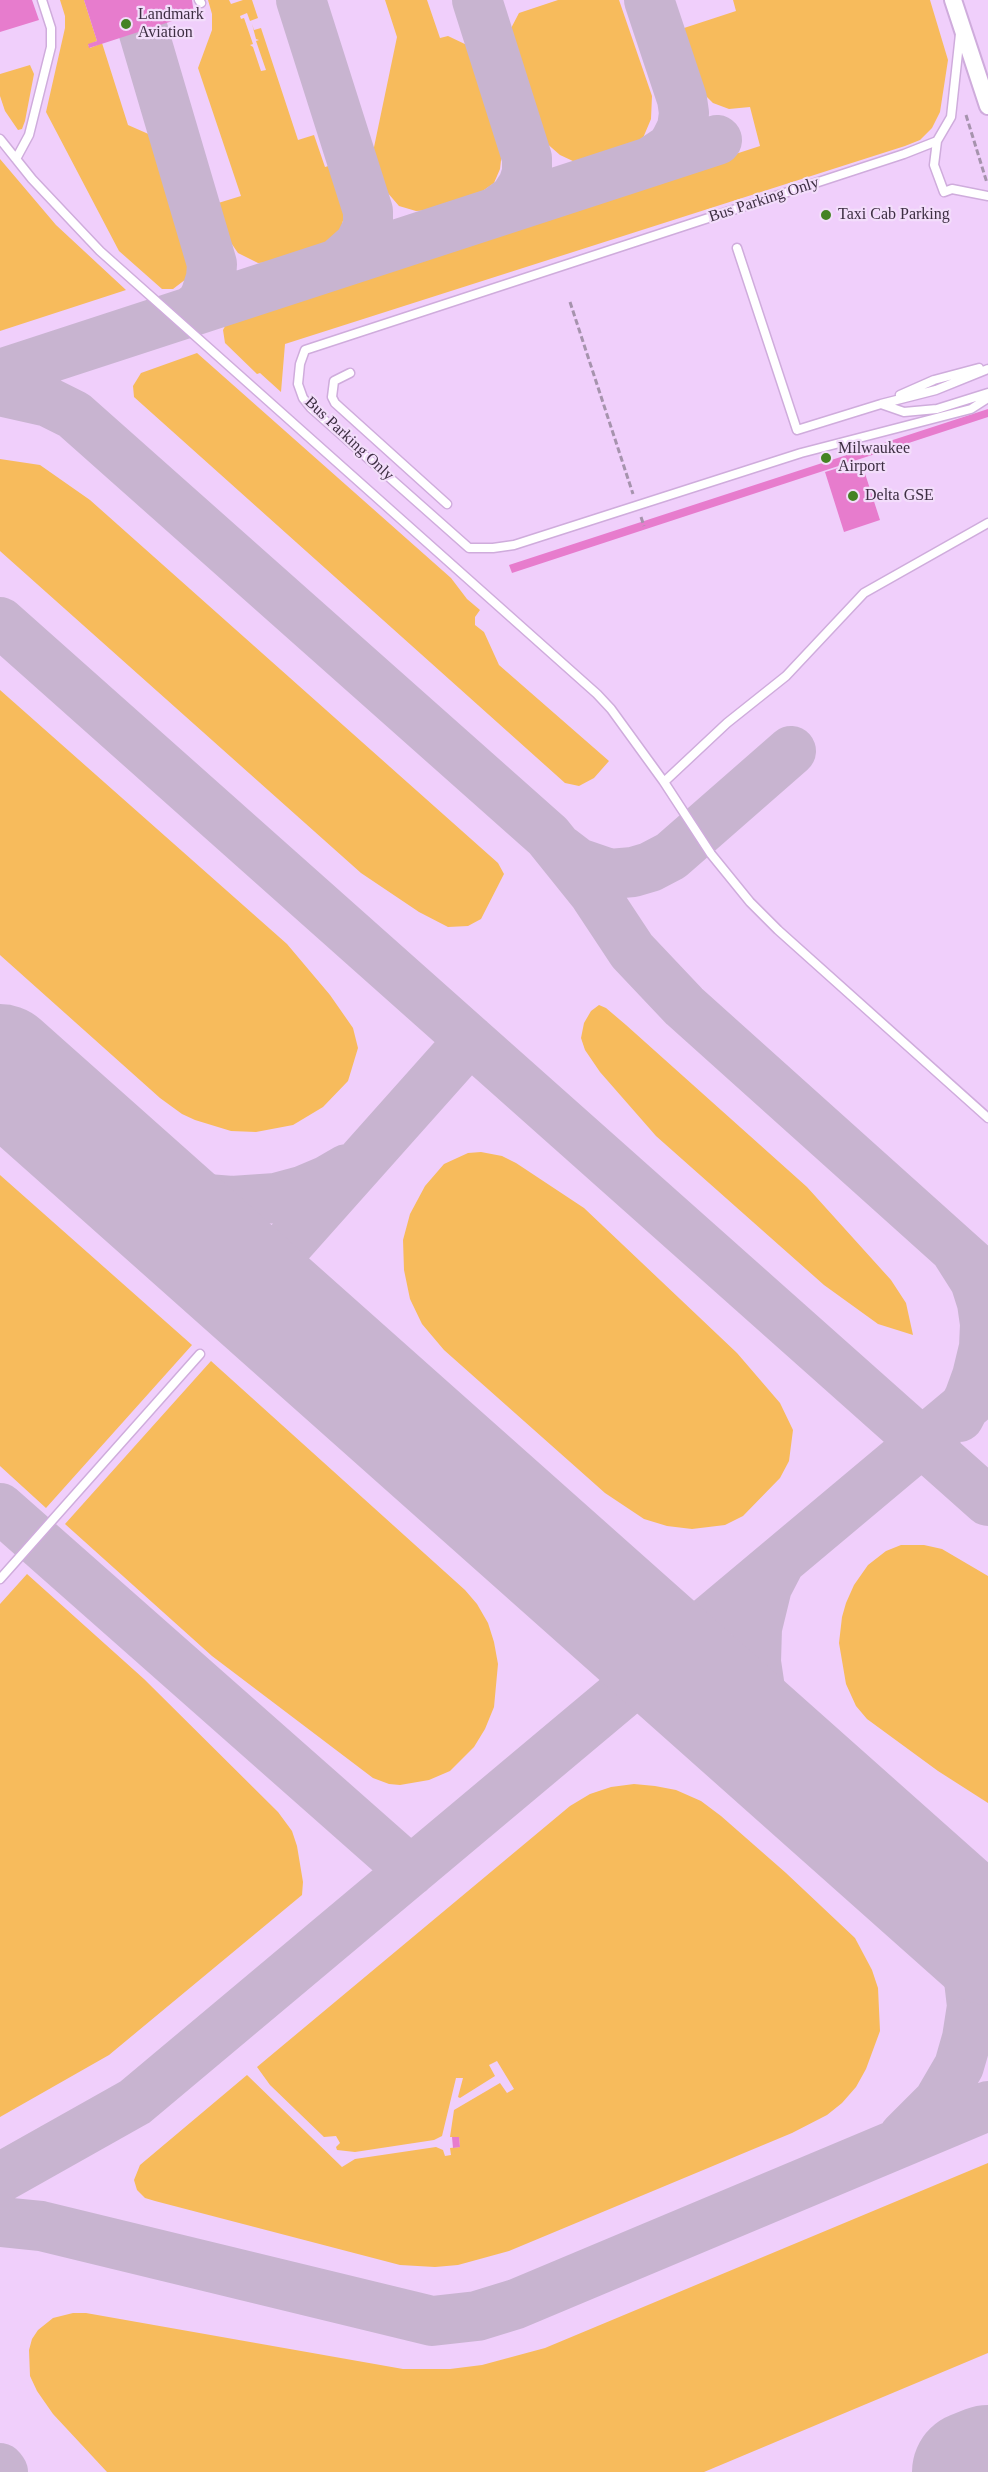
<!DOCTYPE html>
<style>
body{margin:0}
canvas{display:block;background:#f3ddfb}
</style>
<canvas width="988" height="2472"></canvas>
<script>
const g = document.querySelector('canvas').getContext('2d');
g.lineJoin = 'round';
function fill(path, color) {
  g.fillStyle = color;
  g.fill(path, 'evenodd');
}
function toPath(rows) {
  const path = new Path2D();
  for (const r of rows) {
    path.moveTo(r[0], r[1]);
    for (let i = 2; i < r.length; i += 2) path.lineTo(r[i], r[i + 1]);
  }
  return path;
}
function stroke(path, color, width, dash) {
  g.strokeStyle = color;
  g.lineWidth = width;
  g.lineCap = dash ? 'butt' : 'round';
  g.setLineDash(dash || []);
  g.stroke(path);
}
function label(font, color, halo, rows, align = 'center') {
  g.font = font + ' "Times New Roman",serif';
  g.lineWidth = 4.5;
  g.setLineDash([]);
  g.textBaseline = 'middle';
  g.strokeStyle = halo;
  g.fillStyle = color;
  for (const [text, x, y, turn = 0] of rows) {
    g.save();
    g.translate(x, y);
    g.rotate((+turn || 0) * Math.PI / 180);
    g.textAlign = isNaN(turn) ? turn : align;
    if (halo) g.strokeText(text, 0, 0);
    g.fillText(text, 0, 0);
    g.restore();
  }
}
const built = toPath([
 [0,0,988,0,988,2472,0,2472]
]);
const green = toPath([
 [60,0,84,0,97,41,88,45,90,48,102,43,128,125,153,136,154,142,156,142,190,262,186,279,173,289,162,289,119,251,46,112,65,28,65,16],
 [208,0,229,0,231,4,243,0,252,0,258,18,250,21,247,13,240,16,241,19,244,18,253,44,250,45,253,47,261,71,266,70,256,41,259,40,256,39,252,24,254,30,261,28,298,140,314,135,325,167,332,165,345,202,345,213,341,228,332,240,324,245,276,262,258,263,238,253,225,234,215,204,241,196,198,68,212,30,212,14],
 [385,0,427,0,440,38,448,36,469,46,502,152,500,169,494,183,477,195,431,210,416,211,399,206,387,192,373,152,397,37],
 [558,0,619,0,652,96,651,119,643,138,632,145,583,162,575,162,560,155,544,141,508,34,519,13],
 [733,0,930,0,948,60,940,112,932,128,920,140,905,146,285,344,281,392,260,373,257,374,225,343,223,330,228,321,233,318,760,146,750,107,729,109,713,103,704,94,681,29,736,11],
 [30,65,34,74,25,121,22,129,18,130,5,111,0,96,0,74],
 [0,159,56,225,126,290,0,331],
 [197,353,451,578,467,599,480,610,475,617,475,625,484,632,499,665,609,761,594,778,579,786,565,783,134,397,133,386,141,373],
 [0,459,40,465,90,500,498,863,504,874,481,919,468,926,448,927,419,912,361,873,0,551],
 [0,690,287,944,330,995,353,1028,358,1048,348,1081,323,1107,293,1125,256,1132,231,1131,195,1120,182,1114,160,1098,0,955],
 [599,1005,606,1008,626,1025,807,1187,891,1280,906,1303,913,1335,878,1324,824,1285,656,1136,600,1072,585,1050,581,1038,584,1023,591,1011],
 [481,1152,502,1156,516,1163,584,1208,737,1353,780,1403,793,1430,789,1461,780,1478,743,1516,725,1525,692,1529,667,1526,644,1519,605,1493,444,1350,422,1324,410,1299,404,1270,403,1240,410,1214,425,1186,444,1164,468,1153],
 [0,1175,192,1345,46,1508,0,1466],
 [211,1361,465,1590,477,1604,488,1623,494,1642,498,1664,494,1707,485,1729,474,1747,450,1771,429,1780,400,1785,389,1784,373,1778,212,1656,65,1524],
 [901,1545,924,1545,942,1549,988,1576,988,1803,938,1771,867,1719,856,1706,846,1684,839,1643,842,1617,846,1603,854,1585,868,1565,886,1551],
 [27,1574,144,1679,278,1812,292,1831,297,1846,303,1882,302,1895,109,2055,0,2117,0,1604],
 [634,1784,655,1786,676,1790,701,1801,721,1816,786,1873,855,1938,872,1970,878,1988,880,2031,866,2069,856,2087,842,2103,827,2115,792,2133,509,2251,458,2265,435,2267,400,2265,155,2201,145,2198,137,2190,134,2180,140,2165,247,2075,342,2167,355,2159,436,2147,443,2150,445,2156,451,2155,450,2148,460,2147,459,2137,450,2137,454,2110,500,2083,507,2093,514,2089,497,2061,489,2065,495,2076,460,2098,458,2097,463,2078,456,2078,442,2136,434,2140,355,2152,337,2150,336,2147,340,2143,336,2136,324,2137,270,2085,257,2067,570,1806,590,1794,611,1787],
 [988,2163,988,2353,704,2472,107,2472,53,2414,37,2391,30,2376,29,2350,32,2339,38,2330,53,2318,73,2313,86,2313,403,2369,450,2369,482,2365,545,2348]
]);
const taxiway = toPath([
 [301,0,368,211,368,227,359,245,341,261],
 [477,0,527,158,527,173,523,185,514,199,499,210],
 [649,0,682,99,684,113,682,128,676,140,671,148,653,160],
 [143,30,212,264,211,278,206,294,202,303,192,311],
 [0,374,717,140],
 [0,391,48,402,74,415,548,836,593,892,632,951,684,1006,988,1279],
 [0,622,988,1501],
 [561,850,578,863,610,874,633,872,650,867,671,856,791,751],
 [109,1162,125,1168,158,1186,179,1193,207,1199,232,1201,276,1198,302,1191,328,1180,347,1169],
 [956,1251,975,1281,982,1303,985,1324,984,1347,977,1376,969,1398,959,1417],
 [250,1287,470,1040],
 [0,1508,411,1871],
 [780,1562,767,1587,757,1628,756,1662,762,1702,781,1746,803,1780,831,1800],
 [803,1780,939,1905,955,1931,967,1963,972,2006,967,2038,959,2066,938,2102,904,2136],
 [913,1854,988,1898],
 [0,2178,135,2102,988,1387],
 [0,2222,41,2226,432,2321,477,2316,516,2304,988,2106],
 [0,2468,3,2472]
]);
const runway = toPath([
 [0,1065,988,1944],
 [973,2472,988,2466]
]);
const building = toPath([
 [0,0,32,0,39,20,0,32],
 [84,0,192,0,194,14,89,48,88,44,97,41],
 [988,409,988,417,512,573,509,565],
 [861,461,880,520,844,532,825,472],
 [452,2137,459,2137,460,2147,453,2148]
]);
const path = toPath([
 [966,115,987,183],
 [570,302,633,494],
 [641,517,644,526]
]);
const service = toPath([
 [199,0,201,3],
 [960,34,951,117,937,141,934,165,944,192,952,189,988,196],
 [0,139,32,179,100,251,597,694,611,709,664,782,711,854,750,902,778,930,988,1118],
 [937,141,904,154,305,350,300,364,298,384,303,398,311,408,469,548,493,548,514,545,801,453,971,409,988,398],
 [16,159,29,135,51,47,51,28,42,0],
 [737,248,797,430,881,404,936,390,988,369],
 [350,373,334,381,332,397,335,403,447,504],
 [900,395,934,380,979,368],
 [881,404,904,412,937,409,988,393],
 [664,782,727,723,786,676,864,593,988,523],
 [0,1579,200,1354]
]);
const minor = toPath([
 [953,0,988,106]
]);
const markers = [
 [126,24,6,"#448323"],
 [826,215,6,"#448323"],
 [826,458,6,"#448323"],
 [853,496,6,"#448323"]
];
const poiNames = [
 ["Landmark",138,15],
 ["Aviation",138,33],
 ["Taxi Cab Parking",838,215],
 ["Milwaukee",838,449],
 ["Airport",838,467],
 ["Delta GSE",865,496]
];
const streetNames = [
 ["Bus Parking Only",764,200,-18],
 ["Bus Parking Only",349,439,43]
];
fill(built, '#f0cffb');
fill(green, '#f7bb5c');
stroke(taxiway, '#c8b4d0', 50);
stroke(runway, '#c8b4d0', 122);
fill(building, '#e77ccd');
stroke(service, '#cfacdc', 11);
stroke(minor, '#cfacdc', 20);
stroke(path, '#a693ad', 3, [6, 3]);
stroke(service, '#fff', 8);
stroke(minor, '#fff', 16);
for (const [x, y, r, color] of markers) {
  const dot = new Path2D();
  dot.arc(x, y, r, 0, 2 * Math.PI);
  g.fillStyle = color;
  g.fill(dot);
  stroke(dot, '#f3ddfb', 2);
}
label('16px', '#3d2e42', '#f3ddfb', poiNames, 'left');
label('16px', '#3d2e42', '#f3ddfb', streetNames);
</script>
